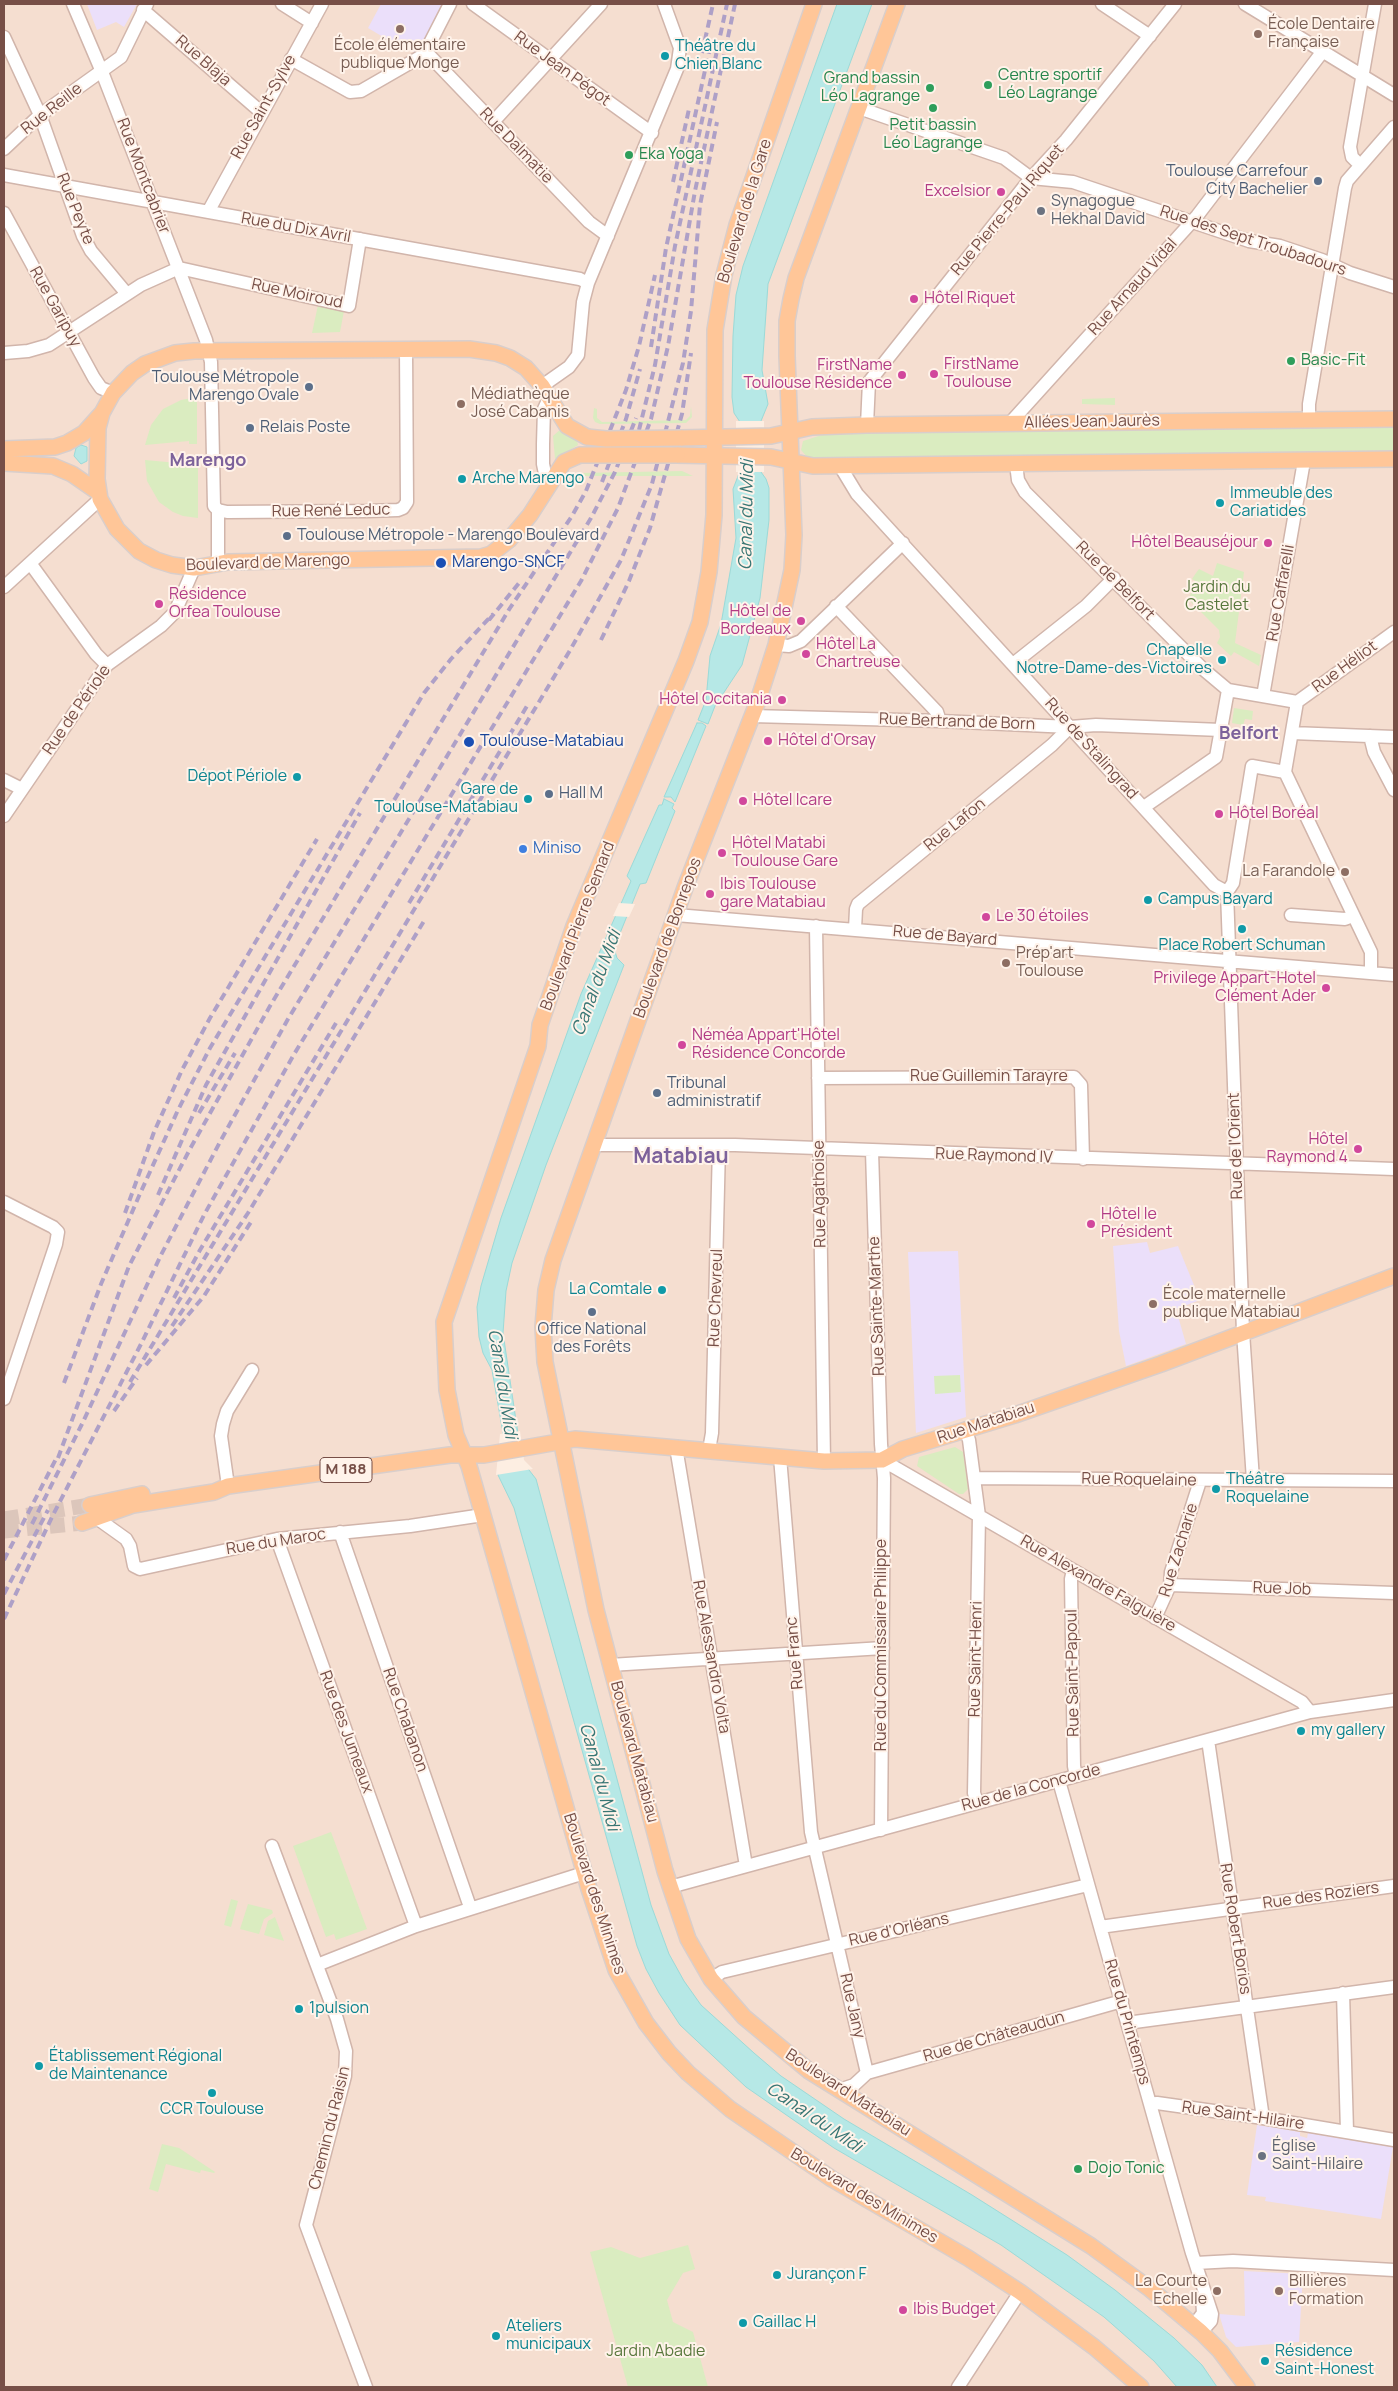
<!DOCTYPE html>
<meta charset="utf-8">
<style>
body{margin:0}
#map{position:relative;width:1398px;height:2391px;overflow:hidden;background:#fdeee2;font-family:Manrope,sans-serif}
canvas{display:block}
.frame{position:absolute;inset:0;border:5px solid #774f47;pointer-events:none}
</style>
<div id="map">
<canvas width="1398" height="2391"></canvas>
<div class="frame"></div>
</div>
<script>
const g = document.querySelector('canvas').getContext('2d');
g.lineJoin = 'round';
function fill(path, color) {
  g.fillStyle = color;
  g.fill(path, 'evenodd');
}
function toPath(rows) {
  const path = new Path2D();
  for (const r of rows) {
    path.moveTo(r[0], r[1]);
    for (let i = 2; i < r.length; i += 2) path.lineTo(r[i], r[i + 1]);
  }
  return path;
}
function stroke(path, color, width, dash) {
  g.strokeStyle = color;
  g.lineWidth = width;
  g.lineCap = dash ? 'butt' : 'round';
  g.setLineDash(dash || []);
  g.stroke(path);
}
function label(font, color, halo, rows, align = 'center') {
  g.font = font + ' Manrope,sans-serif';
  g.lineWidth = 4;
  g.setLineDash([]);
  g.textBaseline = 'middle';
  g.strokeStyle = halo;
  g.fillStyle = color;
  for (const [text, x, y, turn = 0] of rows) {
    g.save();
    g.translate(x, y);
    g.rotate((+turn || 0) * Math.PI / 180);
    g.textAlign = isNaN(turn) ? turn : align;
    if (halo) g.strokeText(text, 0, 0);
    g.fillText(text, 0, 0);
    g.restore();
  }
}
const residential = toPath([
 [4,4,1394,4,1394,2387,4,2387]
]);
const education = toPath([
 [87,4,137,4,124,27,116,22,97,30],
 [381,4,442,4,417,54,404,44,400,47,368,28],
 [1147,1242,1150,1253,1178,1246,1200,1300,1176,1309,1186,1344,1126,1366,1119,1331,1113,1246],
 [958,1251,966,1417,916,1433,908,1252],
 [1257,2125,1300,2132,1300,2136,1307,2138,1308,2133,1393,2147,1381,2219,1265,2201,1266,2197,1247,2195],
 [1244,2271,1303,2274,1299,2342,1236,2347,1226,2337,1219,2314,1245,2316]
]);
const green = toPath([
 [318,305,344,311,340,332,312,333],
 [197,397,197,444,189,444,189,441,145,445,151,425,163,409,181,400],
 [1115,398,1115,405,1082,404,1082,399],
 [691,406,692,417,686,423,600,424,595,422,593,418,594,408,597,409,597,418,602,422,686,420,690,416],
 [1394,424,1394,454,827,461,808,458,801,450,803,441,825,434,989,429],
 [561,429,577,440,578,445,555,459,553,436],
 [145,460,189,464,190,461,198,462,198,518,183,516,173,512,159,502,147,481],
 [682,471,693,476,583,476,571,488,568,486,580,473],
 [1217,563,1244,572,1235,643,1261,655,1259,666,1234,652,1231,656,1217,643,1220,637,1219,630,1188,599,1197,582,1192,579,1196,573,1199,569,1213,576],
 [1234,708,1253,711,1252,720,1245,719,1243,725,1232,723],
 [960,1375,961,1392,935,1394,934,1376],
 [955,1447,963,1452,968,1489,963,1494,959,1494,917,1466,919,1457],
 [331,1832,367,1929,336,1940,334,1934,326,1937,293,1846],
 [231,1899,238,1901,231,1927,224,1925],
 [248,1904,272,1910,273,1913,264,1919,259,1934,240,1929],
 [275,1917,284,1941,264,1935,268,1921],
 [162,2144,179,2148,215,2172,214,2173,201,2170,200,2173,166,2164,158,2192,149,2189],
 [688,2245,695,2269,683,2273,667,2300,673,2322,693,2332,708,2387,628,2387,590,2252,611,2247,640,2258]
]);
const water = toPath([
 [837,4,872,4,768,284,762,370,768,404,761,421,761,472,766,479,769,488,769,520,760,598,742,665,715,706,708,724,698,720,706,700,710,656,721,624,736,538,733,489,740,471,740,422,734,413,732,397,733,336,736,295,743,266,837,4],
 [81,445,87,447,87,461,81,464,74,456,76,448,81,445],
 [697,723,702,723,706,726,675,802,671,797,664,797,697,723],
 [664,799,674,804,672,808,675,811,646,883,640,884,614,948,617,958,624,965,546,1165,512,1263,506,1291,503,1333,522,1461,536,1479,651,1905,669,1954,684,1981,701,2005,754,2053,781,2076,844,2119,972,2195,1067,2255,1115,2290,1174,2338,1202,2365,1217,2387,1177,2387,1154,2361,1104,2317,1001,2245,834,2148,746,2087,680,2025,659,1993,646,1969,637,1946,514,1508,498,1475,503,1433,492,1370,483,1353,479,1337,477,1307,481,1286,501,1218,581,994,631,881,627,876,659,805,662,805,664,799]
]);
const pier = toPath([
 [736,421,764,421,764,472,736,472],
 [619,903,635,904,629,917,613,916],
 [520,1431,524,1460,533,1469,496,1475,500,1434]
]);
const majorTunnel = toPath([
 [4,1519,90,1505],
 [4,1531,82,1523]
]);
const minor = toPath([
 [73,4,102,72,206,340,211,362,214,506,218,510,227,512,367,511,398,510,403,508,407,502,406,349],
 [282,4,312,23],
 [473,4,652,133],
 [1102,4,1150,36],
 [1245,4,1394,95],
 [143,10,261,112],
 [4,37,40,115,83,236,91,251,127,294],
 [427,53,589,222,608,236],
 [291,59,350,92,361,91,427,53,429,45,450,4],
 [859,108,1004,158,1031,178,1073,182,1249,241,1280,246,1322,260,1350,273,1394,287],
 [493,122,601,4],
 [4,149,40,115,121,57,147,4],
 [1360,165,1352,157,1350,147,1375,4],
 [4,175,580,279,588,283],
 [208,212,322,4],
 [4,213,94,378,101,388,113,393],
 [179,268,349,306,360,239],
 [4,353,28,351,49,345,141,285,179,268],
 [542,386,569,367,578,355,583,302,588,283,677,69,680,48,664,4],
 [1309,419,1309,404,1345,188,1347,181,1394,127],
 [1010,423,1197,216,1323,51],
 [867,425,869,382,1031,178,1066,140,1175,4],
 [1016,464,1018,480,1025,492,1203,669,1228,690],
 [840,466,857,494,1214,885,1227,892],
 [548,488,543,464,543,444,544,409,549,398],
 [30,563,96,654,107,665],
 [218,563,218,510],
 [4,587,100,499],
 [836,606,937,712,940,721],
 [776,645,789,646,801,641,903,543],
 [1013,664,1086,606,1114,578],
 [1228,690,1297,702,1285,772],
 [1263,696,1304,461],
 [1297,702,1394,632],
 [752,716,940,721,1070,727,1096,725,1221,730],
 [1292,733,1394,737],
 [1370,736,1374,752,1394,790],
 [1285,772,1371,952,1371,973],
 [4,780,22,789],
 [1144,807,1216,757,1228,690],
 [4,816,107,665,161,626,175,612,194,568],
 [676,915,1394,975],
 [1291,915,1345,919,1353,916],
 [816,926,824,1461],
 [855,929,856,909,858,904,1052,745,1070,727],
 [818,1078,1074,1077,1081,1085,1083,1159],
 [593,1145,735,1145,1394,1169],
 [872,1151,881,1444,884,1478,881,1830],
 [4,1202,53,1227,58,1232,56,1244,4,1399],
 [965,1429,969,1440,979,1516,974,1793,977,1802],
 [676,1447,746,1866],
 [709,1450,712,1433,719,1146],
 [780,1457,811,1832,867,2073,854,2085,839,2090],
 [882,1460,1302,1702,1310,1712],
 [974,1478,1394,1481],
 [1253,1480,1243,1332,1227,892,1233,883,1252,766,1285,772],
 [228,1486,221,1436,223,1424,227,1411,252,1370],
 [98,1519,126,1539,130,1546,134,1566,140,1569,277,1539,410,1526,483,1515],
 [340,1532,470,1907],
 [277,1539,416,1926],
 [1073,1570,1071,1579,1074,1766,1076,1776],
 [1170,1585,1394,1593],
 [1155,1618,1170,1585,1171,1572,1200,1481],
 [610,1665,883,1648],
 [1208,1740,1263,2118],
 [1059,1781,1192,2253,1212,2314,1211,2321,1201,2332],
 [272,1846,337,2019,346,2051,345,2076,306,2225,366,2387],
 [670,1887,1310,1712,1394,1700],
 [1100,1927,1394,1886],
 [317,1965,416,1926,584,1873],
 [711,1979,722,1972,1088,1885],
 [1343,1993,1347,2131],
 [1127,2023,1394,1987],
 [867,2073,1122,2001],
 [1151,2104,1157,2103,1263,2118,1394,2140],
 [1196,2263,1233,2261,1394,2270],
 [1194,2325,1203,2313,1202,2297],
 [958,2387,1020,2292]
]);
const major = toPath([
 [814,4,737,225,724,275,715,330,714,515,709,572,700,622,686,661,574,926,540,1025,538,1046,444,1322,447,1390,456,1435,469,1466,589,1889,616,1970,646,2023,669,2053,688,2073,730,2109,832,2179,968,2258,1020,2292,1094,2347,1141,2387],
 [897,4,796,278,791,299,787,321,787,356,794,535,792,570,776,645,758,701,686,885,553,1260,546,1290,543,1327,545,1362,596,1610,665,1871,688,1939,711,1979,744,2017,809,2071,1091,2246,1150,2289,1201,2332,1220,2351,1247,2387],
 [681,438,771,436,812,427,867,425,1394,419],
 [4,449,55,447,67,443,84,433,101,414],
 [580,455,564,462,530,515,509,540,491,554,481,557,228,562,194,568,172,565,156,560,139,551,117,529,100,499,97,479,98,428,102,413,113,393,132,373,145,364,175,353,194,351,469,349,496,353,510,358,526,368,542,386,567,426,587,437],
 [677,455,771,457,813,466,1394,459],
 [4,463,53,466,72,474,98,492],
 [90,1505,142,1494],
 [82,1523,133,1505,214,1492,228,1486,450,1455,484,1455,575,1439,824,1461,882,1460,903,1449,1015,1415,1161,1364,1394,1276]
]);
const rail = toPath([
 [702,53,713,4],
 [673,182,689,109],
 [651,347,666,248,711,43],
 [639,430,655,365,675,246,727,4],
 [602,482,626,419,640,369],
 [489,620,519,583],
 [601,640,629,581,650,528,682,414,691,353],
 [409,903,527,706],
 [199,1113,235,1053],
 [158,1195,206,1085,360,813],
 [125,1213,154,1132,182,1070,210,1018,317,839],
 [174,1298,200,1250,336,1023],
 [172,1326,248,1213,424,921],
 [146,1365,204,1296,251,1222],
 [130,1382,569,652,621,560,652,484,683,363,691,311,700,205,717,122],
 [64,1383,101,1284,139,1196,178,1110,210,1048,424,693,451,659,493,614],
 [114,1411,137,1378],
 [58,1458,129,1266,190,1149,270,1006,510,608,572,516,586,491,626,390,639,346,655,275],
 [32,1524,82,1424,161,1255,221,1140,288,1019,591,518,615,472,636,418],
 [4,1560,57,1457],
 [4,1594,48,1510],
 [4,1619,52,1517,141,1344,204,1215,293,1056,581,581,618,508,651,419,668,346,695,191,735,4]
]);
const majorBridge = toPath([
 [587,437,606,439,681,438],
 [580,455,677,455]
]);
const markers = [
 [400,29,5,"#8d6e63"],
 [1258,34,5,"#8d6e63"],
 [665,56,5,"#0f9aa8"],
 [988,85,5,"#2e9e5b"],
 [930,88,5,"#2e9e5b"],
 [933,108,5,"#2e9e5b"],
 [629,155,5,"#2e9e5b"],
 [1318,181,5,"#5c6f8a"],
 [1001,192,5,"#d1479c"],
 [1041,211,5,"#6b7280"],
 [914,299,5,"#d1479c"],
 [1291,361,5,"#2e9e5b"],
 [934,374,5,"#d1479c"],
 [902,375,5,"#d1479c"],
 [309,387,5,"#5c6f8a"],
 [461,404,5,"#8d6e63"],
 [250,428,5,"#5c6f8a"],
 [462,479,5,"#0f9aa8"],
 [1220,503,5,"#0f9aa8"],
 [287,536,5,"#5c6f8a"],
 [1268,543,5,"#d1479c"],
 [441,563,6,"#1a4fb4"],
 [159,604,5,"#d1479c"],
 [801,621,5,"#d1479c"],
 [806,654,5,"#d1479c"],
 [1222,660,5,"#0f9aa8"],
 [782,700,5,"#d1479c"],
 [768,741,5,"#d1479c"],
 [469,742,6,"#1a4fb4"],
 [297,777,5,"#0f9aa8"],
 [549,794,5,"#5c6f8a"],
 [528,799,5,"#0f9aa8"],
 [743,801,5,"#d1479c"],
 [1219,814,5,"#d1479c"],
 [523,849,5,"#3f7fe0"],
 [722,853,5,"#d1479c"],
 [1345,872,5,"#8d6e63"],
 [710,894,5,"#d1479c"],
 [1148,900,5,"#0f9aa8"],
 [986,917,5,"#d1479c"],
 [1242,929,5,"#0f9aa8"],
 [1006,963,5,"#8d6e63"],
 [1326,988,5,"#d1479c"],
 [682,1045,5,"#d1479c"],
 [657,1093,5,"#5c6f8a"],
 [1358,1149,5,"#d1479c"],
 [1091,1224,5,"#d1479c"],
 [662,1290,5,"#0f9aa8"],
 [1153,1304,5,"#8d6e63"],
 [592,1312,5,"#5c6f8a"],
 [1216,1489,5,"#0f9aa8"],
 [1301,1731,5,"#0f9aa8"],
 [299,2009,5,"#0f9aa8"],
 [39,2066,5,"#0f9aa8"],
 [212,2093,5,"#0f9aa8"],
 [1262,2156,5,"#6b7280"],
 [1078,2169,5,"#2e9e5b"],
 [777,2275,5,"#0f9aa8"],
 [1217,2291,5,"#8d6e63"],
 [1279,2291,5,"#8d6e63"],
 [903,2310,5,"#d1479c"],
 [743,2323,5,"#0f9aa8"],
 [496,2336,5,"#0f9aa8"],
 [1265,2361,5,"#0f9aa8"]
];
const shields = [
 [346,1470,52]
];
const shieldNames = [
 ["M 188",346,1470]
];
const educationNames = [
 ["École Dentaire",1268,25],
 ["Française",1268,43],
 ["École élémentaire",400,46,"center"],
 ["publique Monge",400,64,"center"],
 ["Médiathèque",471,395],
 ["José Cabanis",471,413],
 ["La Farandole",1335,872,"right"],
 ["Prép'art",1016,954],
 ["Toulouse",1016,972],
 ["École maternelle",1163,1295],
 ["publique Matabiau",1163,1313],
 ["La Courte",1207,2282,"right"],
 ["Echelle",1207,2300,"right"],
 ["Billières",1289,2282],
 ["Formation",1289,2300]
];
const cultureNames = [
 ["Théâtre du",675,47],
 ["Chien Blanc",675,65],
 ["Arche Marengo",472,479],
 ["Immeuble des",1230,494],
 ["Cariatides",1230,512],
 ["Chapelle",1212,651,"right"],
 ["Notre-Dame-des-Victoires",1212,669,"right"],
 ["Dépot Périole",287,777,"right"],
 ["Gare de",518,790,"right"],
 ["Toulouse-Matabiau",518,808,"right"],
 ["Campus Bayard",1158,900],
 ["Place Robert Schuman",1242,946,"center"],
 ["La Comtale",652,1290,"right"],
 ["Théâtre",1226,1480],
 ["Roquelaine",1226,1498],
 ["my gallery",1311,1731],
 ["1pulsion",309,2009],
 ["Établissement Régional",49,2057],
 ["de Maintenance",49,2075],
 ["CCR Toulouse",212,2110,"center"],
 ["Jurançon F",787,2275],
 ["Gaillac H",753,2323],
 ["Ateliers",506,2327],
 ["municipaux",506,2345],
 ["Résidence",1275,2352],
 ["Saint-Honest",1275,2370]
];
const streetNames = [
 ["Rue Blaja",203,61,41],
 ["Rue Jean Pégot",562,69,36],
 ["Rue Saint-Sylve",264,107,-61],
 ["Rue Reille",52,109,-38],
 ["Rue Dalmatie",516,146,46],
 ["Rue Montcabrier",143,176,69],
 ["Rue Peyte",75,209,68],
 ["Rue Pierre-Paul Riquet",1008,210,-50],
 ["Boulevard de la Gare",745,211,-73],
 ["Rue du Dix Avril",296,228,10],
 ["Rue des Sept Troubadours",1253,241,18],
 ["Rue Arnaud Vidal",1133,287,-48],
 ["Rue Moiroud",297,294,12],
 ["Rue Garipuy",55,307,61],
 ["Allées Jean Jaurès",1092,422,-1],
 ["Rue René Leduc",331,511,-1],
 ["Boulevard de Marengo",268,563,-2],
 ["Rue de Belfort",1115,581,45],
 ["Rue Caffarelli",1281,593,-80],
 ["Rue Héliot",1345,667,-36],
 ["Rue de Périole",77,710,-55],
 ["Rue Bertrand de Born",957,722,2],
 ["Rue de Stalingrad",1091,749,48],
 ["Rue Lafon",955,825,-39],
 ["Boulevard Pierre Semard",578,926,-69],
 ["Rue de Bayard",945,936,5],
 ["Boulevard de Bonrepos",668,938,-70],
 ["Rue Guillemin Tarayre",989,1077],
 ["Rue de l'Orient",1236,1146,-92],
 ["Rue Raymond IV",994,1156,2],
 ["Rue Agathoise",820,1194,-91],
 ["Rue Chevreul",716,1298,-88],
 ["Rue Sainte-Marthe",877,1306,-92],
 ["Rue Matabiau",986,1423,-18],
 ["Rue Roquelaine",1139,1480,1],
 ["Rue du Maroc",276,1542,-9],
 ["Rue Zacharie",1179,1550,-73],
 ["Rue Alexandre Falguière",1098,1584,30],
 ["Rue Job",1282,1589,2],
 ["Rue du Commissaire Philippe",882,1645,-90],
 ["Rue Franc",795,1653,-95],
 ["Rue Alessandro Volta",711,1657,80],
 ["Rue Saint-Henri",976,1659,-89],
 ["Rue Saint-Papoul",1073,1673,-91],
 ["Rue Chabanon",405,1720,71],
 ["Rue des Jumeaux",346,1732,70],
 ["Boulevard Matabiau",634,1752,75],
 ["Rue de la Concorde",1031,1788,-15],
 ["Boulevard des Minimes",594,1894,72],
 ["Rue des Roziers",1321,1896,-8],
 ["Rue Robert Borios",1235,1929,81],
 ["Rue d'Orléans",899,1930,-13],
 ["Rue Jany",852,2006,77],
 ["Rue du Printemps",1127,2022,74],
 ["Rue de Châteaudun",994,2037,-16],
 ["Boulevard Matabiau",848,2093,33],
 ["Rue Saint-Hilaire",1243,2116,8],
 ["Chemin du Raisin",330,2128,-76],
 ["Boulevard des Minimes",864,2196,31]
];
const leisureNames = [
 ["Centre sportif",998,76],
 ["Léo Lagrange",998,94],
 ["Grand bassin",920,79,"right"],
 ["Léo Lagrange",920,97,"right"],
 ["Petit bassin",933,126,"center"],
 ["Léo Lagrange",933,144,"center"],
 ["Eka Yoga",639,155],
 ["Basic-Fit",1301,361],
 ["Dojo Tonic",1088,2169]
];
const serviceNames = [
 ["Toulouse Carrefour",1308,172,"right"],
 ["City Bachelier",1308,190,"right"],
 ["Toulouse Métropole",299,378,"right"],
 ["Marengo Ovale",299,396,"right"],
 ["Relais Poste",260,428],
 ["Toulouse Métropole - Marengo Boulevard",297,536],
 ["Hall M",559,794],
 ["Tribunal",667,1084],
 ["administratif",667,1102],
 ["Office National",592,1330,"center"],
 ["des Forêts",592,1348,"center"]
];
const hotelNames = [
 ["Excelsior",991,192,"right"],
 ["Hôtel Riquet",924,299],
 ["FirstName",944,365],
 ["Toulouse",944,383],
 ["FirstName",892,366,"right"],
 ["Toulouse Résidence",892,384,"right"],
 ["Hôtel Beauséjour",1258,543,"right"],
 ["Résidence",169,595],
 ["Orfea Toulouse",169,613],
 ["Hôtel de",791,612,"right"],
 ["Bordeaux",791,630,"right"],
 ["Hôtel La",816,645],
 ["Chartreuse",816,663],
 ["Hôtel Occitania",772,700,"right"],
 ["Hôtel d'Orsay",778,741],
 ["Hôtel Icare",753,801],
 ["Hôtel Boréal",1229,814],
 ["Hôtel Matabi",732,844],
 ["Toulouse Gare",732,862],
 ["Ibis Toulouse",720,885],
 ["gare Matabiau",720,903],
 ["Le 30 étoiles",996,917],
 ["Privilege Appart-Hotel",1316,979,"right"],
 ["Clément Ader",1316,997,"right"],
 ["Néméa Appart'Hôtel",692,1036],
 ["Résidence Concorde",692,1054],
 ["Hôtel",1348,1140,"right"],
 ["Raymond 4",1348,1158,"right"],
 ["Hôtel le",1101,1215],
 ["Président",1101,1233],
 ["Ibis Budget",913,2310]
];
const worshipNames = [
 ["Synagogue",1051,202],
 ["Hekhal David",1051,220],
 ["Église",1272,2147],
 ["Saint-Hilaire",1272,2165]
];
const transitNames = [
 ["Marengo-SNCF",452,563],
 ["Toulouse-Matabiau",480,742]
];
const parkNames = [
 ["Jardin du",1217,588],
 ["Castelet",1217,606],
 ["Jardin Abadie",656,2352]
];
const shopNames = [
 ["Miniso",533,849]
];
const neighbourhoodNames = [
 ["Marengo",208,461],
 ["Belfort",1249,734]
];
const waterNames = [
 ["Canal du Midi",747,515,-89],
 ["Canal du Midi",597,983,-70],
 ["Canal du Midi",502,1384,81],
 ["Canal du Midi",599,1777,75],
 ["Canal du Midi",814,2118,34]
];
const districtNames = [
 ["Matabiau",681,1157]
];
fill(residential, '#f5ded0');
fill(education, '#ebdffa');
fill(green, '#daecc0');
fill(water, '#b6e8e6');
stroke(water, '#9bdad8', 1);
fill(pier, '#fdeee2');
stroke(majorTunnel, '#dcc6bb', 15, [15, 8]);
stroke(minor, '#d1b5ab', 15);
stroke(major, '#d9cecb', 18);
stroke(minor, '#fff', 12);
stroke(major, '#ffc698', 15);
stroke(rail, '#aea0c7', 4, [8, 5]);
stroke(majorBridge, '#d9cecb', 18, []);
stroke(majorBridge, '#ffc698', 15);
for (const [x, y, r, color] of markers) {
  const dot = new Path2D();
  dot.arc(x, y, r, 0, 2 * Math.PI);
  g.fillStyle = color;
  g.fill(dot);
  stroke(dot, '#fff3ea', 2);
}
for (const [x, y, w] of shields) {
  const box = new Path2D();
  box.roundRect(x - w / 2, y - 12.5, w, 25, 4);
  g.fillStyle = '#fff3ea';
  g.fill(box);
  stroke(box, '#774f47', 1);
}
label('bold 15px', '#774f47', null, shieldNames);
label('16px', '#785e54', '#fff3ea', educationNames, 'left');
label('16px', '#0d838f', '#fff3ea', cultureNames, 'left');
label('16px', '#774f47', '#fff3ea', streetNames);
label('16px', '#27864d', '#fff3ea', leisureNames, 'left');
label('16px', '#4e5e75', '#fff3ea', serviceNames, 'left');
label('16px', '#b23c85', '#fff3ea', hotelNames, 'left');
label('16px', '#5b616d', '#fff3ea', worshipNames, 'left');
label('16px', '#164399', '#fff3ea', transitNames, 'left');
label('16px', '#58773c', '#fff3ea', parkNames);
label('16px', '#366cbe', '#fff3ea', shopNames, 'left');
label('bold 18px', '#7d629b', '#fff3ea', neighbourhoodNames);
label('italic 18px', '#387674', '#fff3ea', waterNames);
label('bold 21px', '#7d629b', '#fff3ea', districtNames);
</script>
